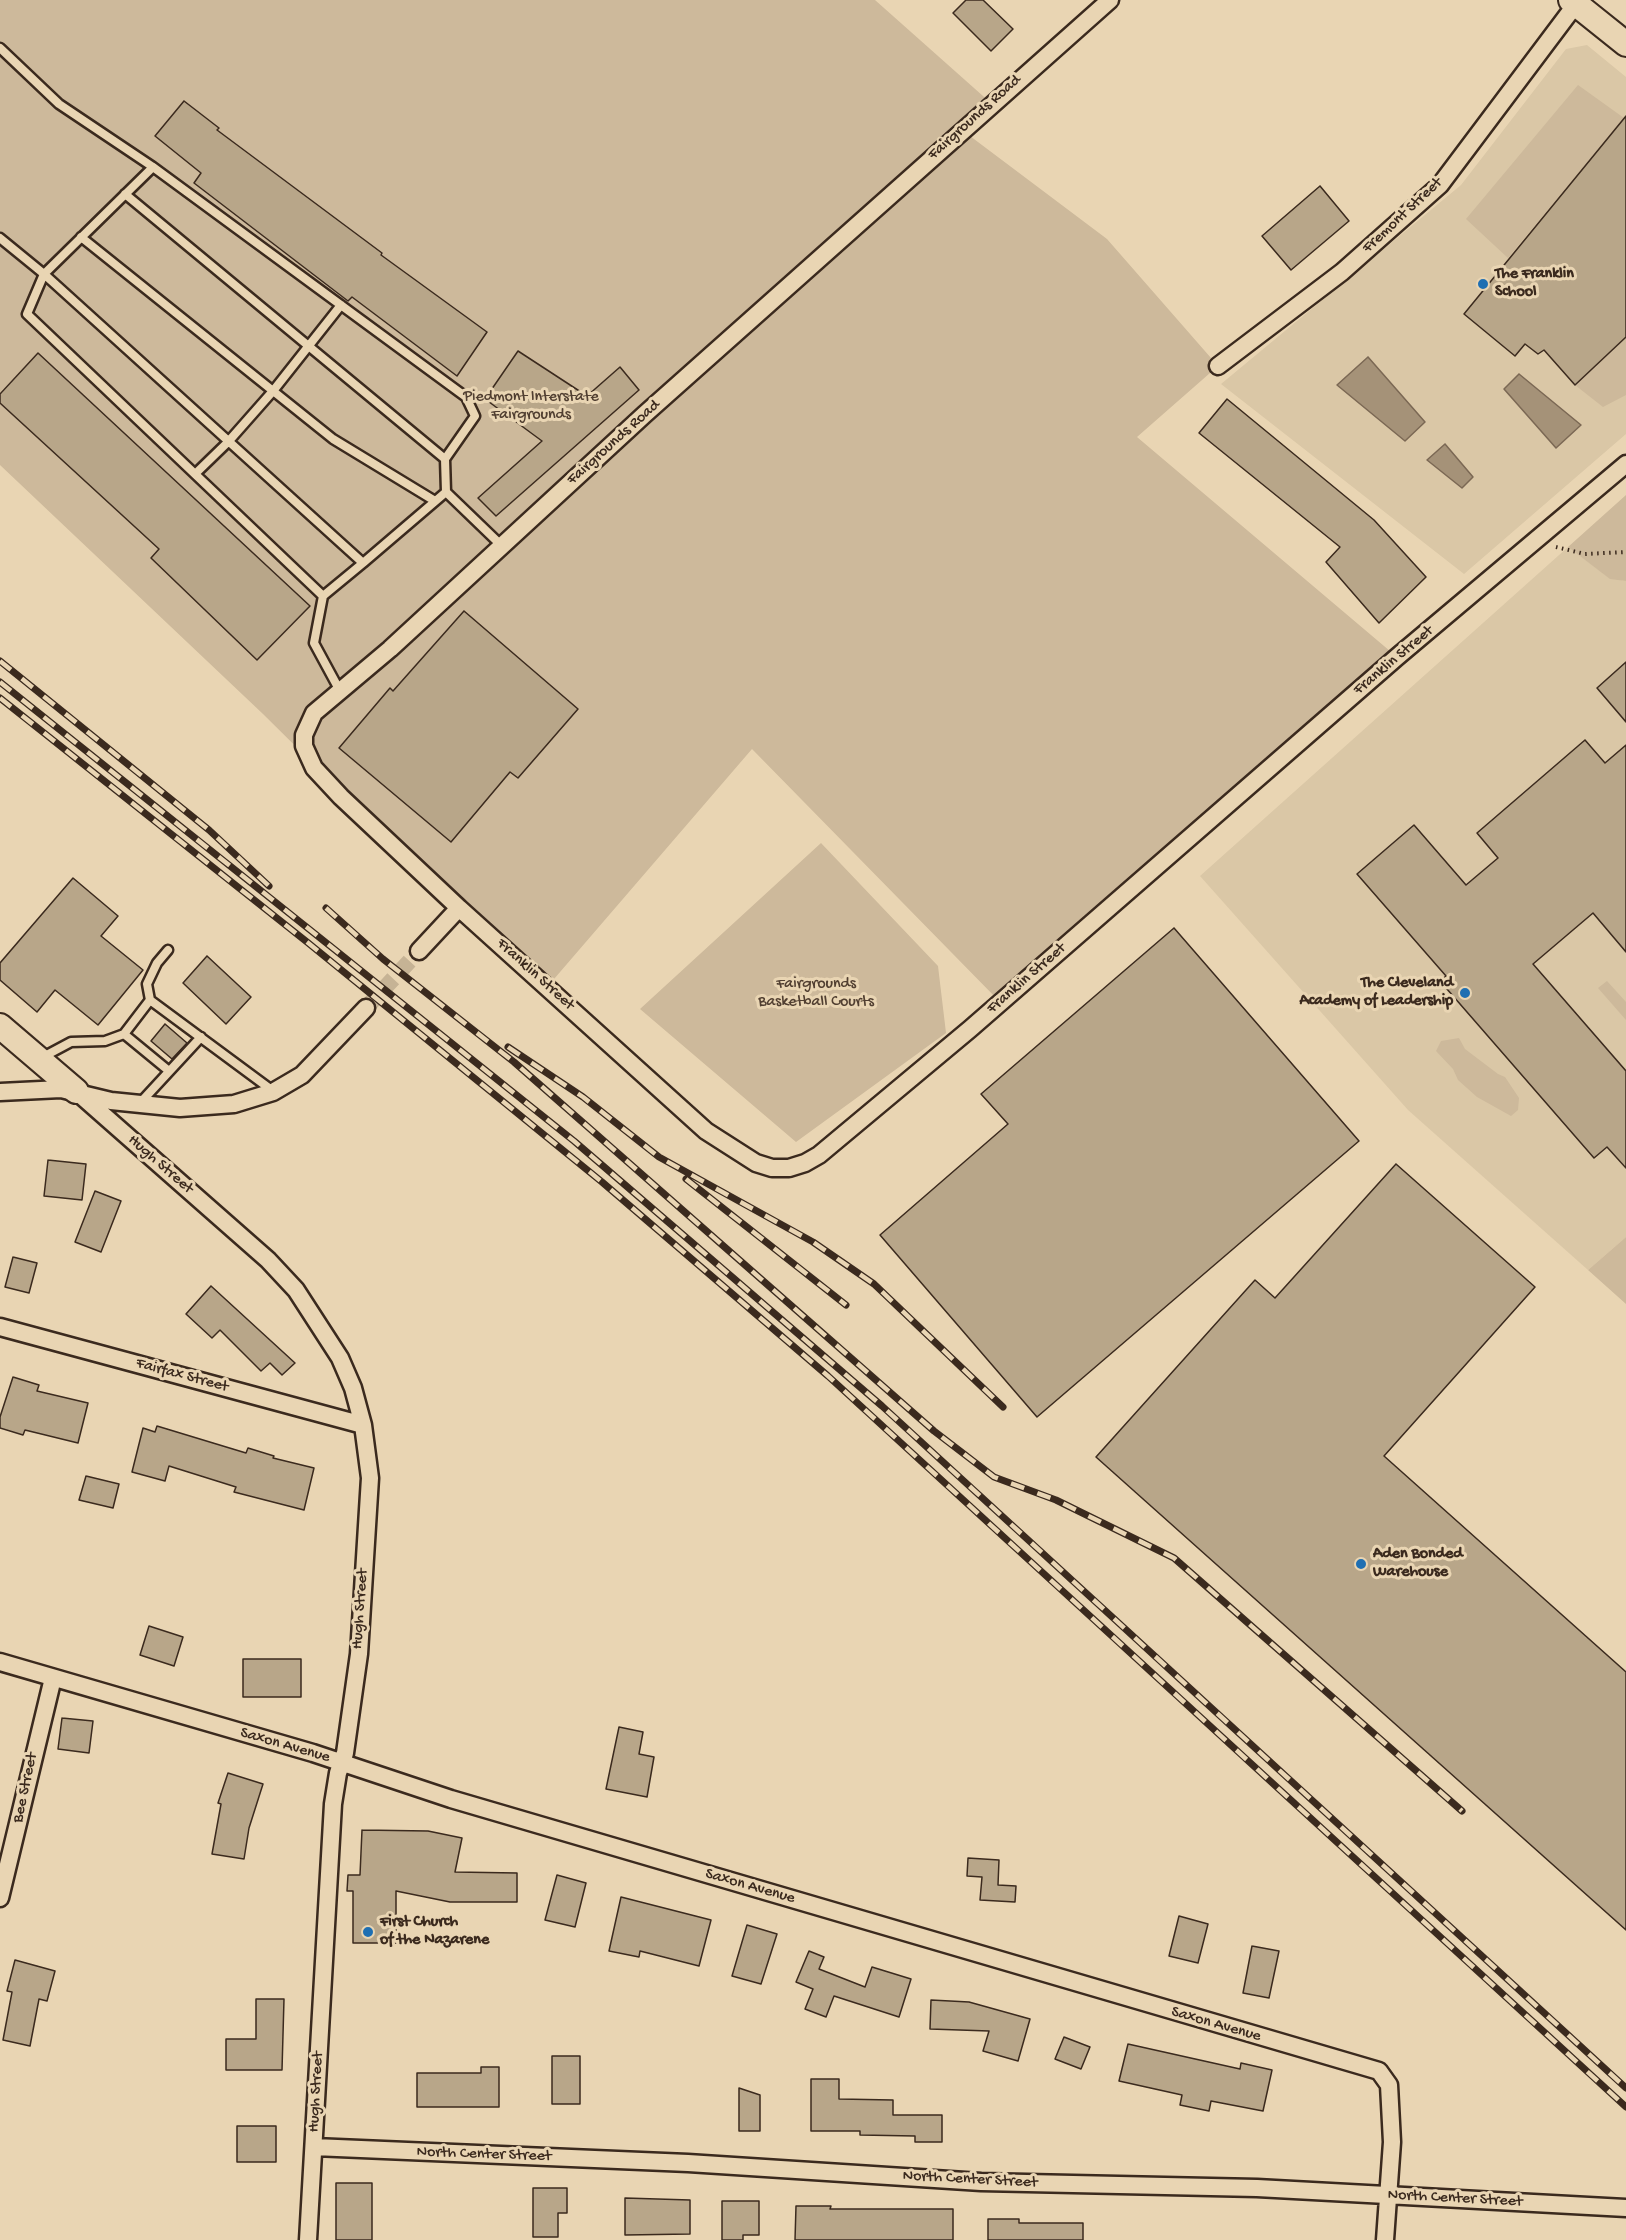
<!DOCTYPE html>
<style>
body{margin:0}
canvas{display:block;background:#e9d5b3}
</style>
<canvas width="1626" height="2240"></canvas>
<script>
const g = document.querySelector('canvas').getContext('2d');
g.lineJoin = 'round';
function fill(path, color) {
  g.fillStyle = color;
  g.fill(path, 'evenodd');
}
function toPath(rows) {
  const path = new Path2D();
  for (const r of rows) {
    path.moveTo(r[0], r[1]);
    for (let i = 2; i < r.length; i += 2) path.lineTo(r[i], r[i + 1]);
  }
  return path;
}
function stroke(path, color, width, dash) {
  g.strokeStyle = color;
  g.lineWidth = width;
  g.lineCap = dash ? 'butt' : 'round';
  g.setLineDash(dash || []);
  g.stroke(path);
}
function label(font, color, halo, rows, align = 'center') {
  g.font = font + ' "Gochi Hand",sans-serif';
  g.lineWidth = 6;
  g.setLineDash([]);
  g.textBaseline = 'middle';
  g.strokeStyle = halo;
  g.fillStyle = color;
  for (const [text, x, y, turn = 0] of rows) {
    g.save();
    g.translate(x, y);
    g.rotate((+turn || 0) * Math.PI / 180);
    g.textAlign = isNaN(turn) ? turn : align;
    if (halo) g.strokeText(text, 0, 0);
    g.fillText(text, 0, 0);
    g.restore();
  }
}
const built = toPath([
 [1587,45,1626,77,1626,434,1464,574,1221,384,1461,185,1566,49],
 [1568,547,1610,578,1626,581,1626,1237,1588,1270,1408,1110,1200,876]
]);
const green = toPath([
 [0,0,875,0,992,104,962,130,1107,239,1218,366,1137,437,1397,657,1000,1002,752,749,548,986,459,908,263,714,0,465],
 [1578,85,1624,118,1508,258,1466,219],
 [1626,337,1626,395,1603,407,1575,385],
 [1626,495,1626,581,1610,579,1568,547],
 [821,843,938,966,946,1033,796,1142,640,1009],
 [1607,981,1626,1002,1626,1020,1598,988],
 [1459,1038,1465,1049,1498,1074,1505,1077,1519,1098,1518,1110,1511,1116,1477,1097,1458,1080,1453,1069,1436,1051,1441,1041],
 [1626,1237,1626,1304,1588,1270]
]);
const water = toPath([
 [1368,357,1425,422,1405,441,1337,385,1368,357],
 [1519,374,1581,425,1556,448,1504,389,1519,374],
 [1445,444,1473,477,1462,488,1427,460,1445,444]
]);
const building = toPath([
 [966,0,983,0,1013,29,991,51,953,13,966,0],
 [184,101,219,128,217,130,382,253,381,255,487,332,457,376,352,297,348,301,194,183,201,173,155,136,184,101],
 [1626,116,1626,337,1575,385,1544,350,1538,354,1525,344,1515,356,1464,314,1626,116],
 [1320,186,1349,221,1291,270,1262,236,1320,186],
 [518,351,587,396,620,367,639,390,496,516,478,498,542,441,485,399,518,351],
 [38,353,310,606,257,660,151,558,159,549,0,403,0,394,38,353],
 [1227,399,1374,520,1426,577,1379,623,1326,562,1340,547,1199,433,1227,399],
 [464,611,578,709,518,778,510,772,451,842,339,748,390,688,393,691,464,611],
 [1626,662,1626,722,1597,688,1626,662],
 [1585,740,1605,763,1626,745,1626,952,1593,913,1533,964,1626,1071,1626,1168,1607,1147,1594,1158,1440,981,1446,976,1357,874,1414,825,1466,885,1498,858,1477,833,1585,740],
 [73,878,118,916,101,936,143,970,98,1025,55,990,37,1012,0,980,0,963,73,878],
 [1174,928,1359,1141,1037,1417,880,1235,1008,1124,981,1094,1174,928],
 [207,956,251,997,226,1024,183,983,207,956],
 [165,1024,187,1043,172,1059,151,1041,165,1024],
 [48,1160,86,1164,82,1200,44,1196,48,1160],
 [1396,1164,1535,1287,1384,1456,1626,1672,1626,1930,1096,1457,1255,1280,1275,1298,1396,1164],
 [95,1191,121,1201,101,1252,75,1242,95,1191],
 [13,1257,37,1263,29,1293,5,1287,13,1257],
 [211,1286,295,1363,282,1375,270,1363,261,1371,220,1330,212,1338,186,1314,211,1286],
 [13,1377,39,1385,37,1391,88,1403,78,1443,25,1430,23,1435,0,1428,0,1417,13,1377],
 [157,1426,246,1453,248,1448,274,1456,273,1458,314,1468,304,1510,234,1492,236,1487,169,1466,165,1481,132,1472,143,1428,155,1432,157,1426],
 [86,1476,119,1484,113,1508,79,1500,86,1476],
 [149,1626,183,1637,174,1666,140,1655,149,1626],
 [243,1659,301,1659,301,1697,243,1697,243,1659],
 [62,1718,93,1721,89,1753,58,1749,62,1718],
 [619,1727,643,1732,639,1754,654,1757,647,1797,606,1789,619,1727],
 [228,1773,263,1784,249,1828,244,1859,212,1854,221,1804,218,1803,228,1773],
 [362,1830,428,1831,462,1838,455,1872,517,1873,517,1902,450,1902,396,1891,396,1943,353,1943,353,1891,347,1891,348,1875,360,1875,362,1830],
 [968,1858,999,1860,998,1885,1016,1886,1015,1902,980,1900,982,1877,967,1876,968,1858],
 [557,1875,586,1883,575,1927,545,1920,557,1875],
 [621,1897,711,1920,699,1966,640,1951,639,1957,609,1951,621,1897],
 [1179,1916,1208,1924,1198,1963,1169,1956,1179,1916],
 [747,1925,777,1934,761,1984,732,1976,747,1925],
 [1252,1946,1279,1951,1269,1998,1243,1993,1252,1946],
 [809,1951,824,1957,819,1969,865,1987,872,1967,911,1979,899,2017,834,1996,826,2017,805,2009,813,1989,796,1982,809,1951],
 [15,1960,55,1971,47,2001,39,1999,30,2046,3,2040,12,1992,7,1991,15,1960],
 [256,1999,284,1999,282,2070,226,2070,226,2039,256,2039,256,1999],
 [931,2000,969,2002,1030,2019,1018,2061,983,2051,989,2031,930,2029,931,2000],
 [1064,2037,1090,2047,1081,2069,1055,2059,1064,2037],
 [1128,2044,1240,2069,1241,2063,1272,2070,1263,2111,1211,2101,1209,2111,1180,2105,1182,2095,1119,2081,1128,2044],
 [552,2056,580,2056,580,2104,552,2104,552,2056],
 [481,2067,499,2067,499,2107,417,2107,417,2073,481,2073,481,2067],
 [811,2079,839,2079,839,2099,893,2100,893,2115,942,2115,942,2142,915,2142,915,2136,860,2135,860,2131,811,2131,811,2079],
 [739,2088,760,2095,760,2131,739,2131,739,2088],
 [237,2126,276,2126,276,2162,237,2162,237,2126],
 [336,2183,372,2183,372,2240,336,2240,336,2183],
 [533,2188,567,2188,567,2213,558,2213,558,2237,533,2237,533,2188],
 [625,2198,690,2200,690,2234,625,2235,625,2198],
 [722,2201,759,2201,759,2235,743,2235,743,2240,722,2240,722,2201],
 [796,2206,831,2206,830,2209,953,2209,953,2240,795,2240,796,2206],
 [988,2219,1019,2219,1019,2223,1083,2223,1083,2240,988,2240,988,2219]
]);
const streetTunnel = toPath([
 [366,1008,419,951]
]);
const path = toPath([
 [1556,547,1585,554,1626,552]
]);
const lane = toPath([
 [0,48,59,104,153,167,466,397,475,416,445,459,446,492,502,546],
 [125,194,445,459],
 [81,237,333,439,435,501],
 [0,238,44,274,153,167],
 [195,474,228,442,273,391,341,305],
 [363,563,323,596,27,314,44,274,363,563,446,492],
 [323,596,314,643,340,691],
 [150,1000,147,984,157,963,168,950],
 [124,1034,169,1071],
 [41,1058,71,1042,105,1041,124,1034,150,1000,273,1091],
 [140,1103,201,1037]
]);
const street = toPath([
 [1218,366,1342,272,1440,185,1576,4],
 [459,908,341,797,314,768,304,746,304,735,314,713,390,649,645,414,1110,0],
 [419,951,459,908,706,1131,756,1163,772,1168,789,1168,805,1163,819,1155,970,1029,1397,657,1626,464],
 [76,1091,268,1260,296,1290,340,1358,353,1388,363,1425,370,1478,359,1654,345,1753,338,1773,333,1804,308,2240],
 [0,1092,61,1089,111,1101,180,1108,234,1104,273,1092,302,1075,366,1008],
 [0,1327,363,1425],
 [0,1662,313,1753,451,1799,1379,2071,1389,2085,1392,2142,1385,2240],
 [0,1898,53,1678],
 [314,2147,688,2163,981,2182,1257,2188,1626,2208]
]);
const secondary = toPath([
 [1571,0,1626,44],
 [0,1026,76,1091]
]);
const rail = toPath([
 [0,661,209,830,269,886],
 [0,682,574,1141,882,1406,1626,2088],
 [0,698,307,942,602,1182,828,1376,1626,2107],
 [326,908,383,959,514,1062,934,1431,994,1477,1056,1500,1174,1558,1462,1811],
 [508,1047,583,1097,659,1157,813,1242,874,1284,1003,1407],
 [686,1179,846,1305]
]);
const markers = [
 [1483,284,6,"#1f6fb2"],
 [1465,993,6,"#1f6fb2"],
 [1361,1564,6,"#1f6fb2"],
 [368,1932,6,"#1f6fb2"]
];
const streetNames = [
 ["Fairgrounds Road",975,118,-42],
 ["Fremont Street",1403,216,-43],
 ["Fairgrounds Road",614,443,-42],
 ["Franklin Street",1394,661,-40],
 ["Franklin Street",535,975,42],
 ["Franklin Street",1027,979,-41],
 ["Hugh Street",160,1165,41],
 ["Fairfax Street",182,1376,15],
 ["Hugh Street",361,1609,-86],
 ["Saxon Avenue",285,1746,16],
 ["Bee Street",26,1788,-78],
 ["Saxon Avenue",750,1887,16],
 ["Saxon Avenue",1216,2025,16],
 ["Hugh Street",317,2092,-87],
 ["North Center Street",484,2155,2],
 ["North Center Street",970,2180,3],
 ["North Center Street",1455,2199,3]
];
const poiNames = [
 ["The Franklin",1495,275],
 ["School",1495,293],
 ["The Cleveland",1453,984,"right"],
 ["Academy of Leadership",1453,1002,"right"],
 ["Aden Bonded",1373,1555],
 ["Warehouse",1373,1573],
 ["First Church",380,1923],
 ["of the Nazarene",380,1941]
];
const parkNames = [
 ["Piedmont Interstate",531,398],
 ["Fairgrounds",531,416],
 ["Fairgrounds",816,985],
 ["Basketball Courts",816,1003]
];
fill(built, '#dac7a6');
fill(green, '#cdb99b');
fill(water, '#a59278');
stroke(water, '#7b6854', 1.5);
fill(building, '#b8a689');
stroke(building, '#3b2a1e', 1.5);
stroke(streetTunnel, '#c6b395', 16, [16, 8]);
stroke(lane, '#3b2a1e', 13);
stroke(street, '#3b2a1e', 21);
stroke(secondary, '#3b2a1e', 28);
stroke(path, '#3b2a1e', 4, [1.5, 4.5]);
stroke(lane, '#e9d5b3', 8);
stroke(street, '#e9d5b3', 16);
stroke(secondary, '#e9d5b3', 24);
stroke(rail, '#3b2a1e', 7);
stroke(rail, '#e9d5b3', 4.5, [14]);
for (const [x, y, r, color] of markers) {
  const dot = new Path2D();
  dot.arc(x, y, r, 0, 2 * Math.PI);
  g.fillStyle = color;
  g.fill(dot);
  stroke(dot, '#e9d5b3', 2);
}
label('16px', '#3b2a1e', '#e9d5b3', streetNames);
label('bold 16px', '#3b2a1e', '#e9d5b3', poiNames, 'left');
label('16px', '#513f31', '#e9d5b3', parkNames);
</script>
